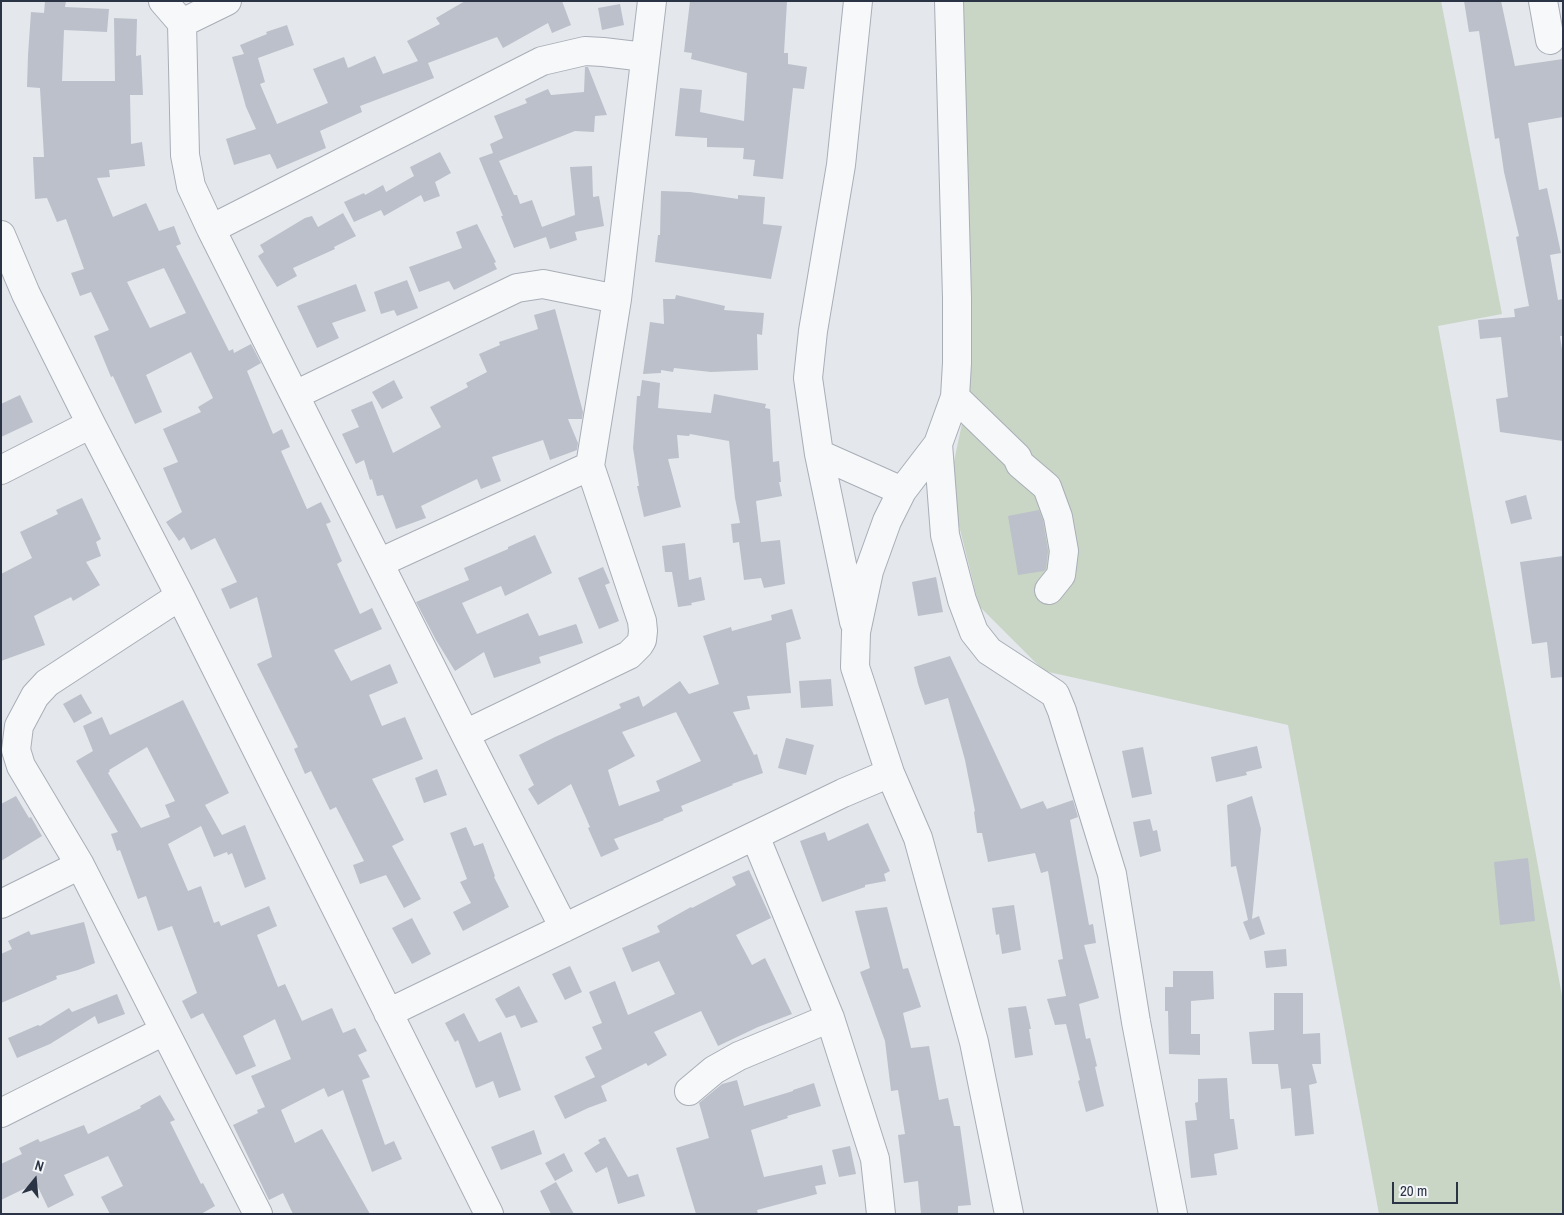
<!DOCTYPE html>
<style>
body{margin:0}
#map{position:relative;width:1564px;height:1215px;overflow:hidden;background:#e4e7ec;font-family:"Archivo Narrow",sans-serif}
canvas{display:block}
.frame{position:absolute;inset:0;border:2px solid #2b3445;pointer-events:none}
.north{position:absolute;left:10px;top:1155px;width:50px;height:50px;-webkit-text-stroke:4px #f4f6f9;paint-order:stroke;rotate:17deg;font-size:14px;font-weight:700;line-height:20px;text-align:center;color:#2b3445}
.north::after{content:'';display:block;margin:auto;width:18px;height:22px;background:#2b3445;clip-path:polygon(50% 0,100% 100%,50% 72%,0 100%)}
.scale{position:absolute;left:1392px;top:1182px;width:66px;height:22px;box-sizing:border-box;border:2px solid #2b3445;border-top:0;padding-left:6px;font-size:15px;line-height:18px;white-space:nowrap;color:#2b3445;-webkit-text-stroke:4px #f4f6f9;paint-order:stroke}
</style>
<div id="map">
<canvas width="1564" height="1215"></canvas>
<div class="frame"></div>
<div class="north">N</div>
<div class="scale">20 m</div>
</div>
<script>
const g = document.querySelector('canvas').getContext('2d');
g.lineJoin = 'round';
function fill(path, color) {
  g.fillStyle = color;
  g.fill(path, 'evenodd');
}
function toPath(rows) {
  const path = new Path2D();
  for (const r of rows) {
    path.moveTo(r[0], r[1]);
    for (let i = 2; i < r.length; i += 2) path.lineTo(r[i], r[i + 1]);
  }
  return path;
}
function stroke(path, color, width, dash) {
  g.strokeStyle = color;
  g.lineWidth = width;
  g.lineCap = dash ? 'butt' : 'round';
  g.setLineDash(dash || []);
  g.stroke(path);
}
const green = toPath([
 [956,1,1441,1,1502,314,1438,326,1563,1001,1563,1214,1379,1214,1288,725,1044,671,979,606,949,485,971,381]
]);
const building = toPath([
 [45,1,66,1,65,7,109,9,107,32,64,30,62,81,115,81,114,18,137,19,136,56,141,55,143,95,130,95,131,144,142,142,145,166,109,170,110,177,97,178,113,217,146,203,159,231,174,226,181,244,176,246,229,351,233,349,234,353,251,344,261,363,247,371,273,434,282,429,290,447,281,451,307,509,321,502,331,522,326,524,342,561,337,564,360,614,372,608,382,629,334,650,351,681,390,664,398,683,369,695,382,726,405,717,423,759,372,779,404,840,392,846,421,899,404,908,386,875,360,884,353,865,364,861,336,807,330,810,311,771,305,774,294,749,298,747,257,664,272,657,257,597,230,609,221,589,237,582,215,538,191,550,184,537,179,541,166,522,182,512,163,468,178,462,163,429,201,412,198,407,213,398,191,352,146,375,162,412,135,424,113,376,111,377,94,336,109,330,91,292,80,296,71,273,84,269,66,219,57,222,47,198,35,199,33,157,44,157,40,88,27,87,28,55,31,12,44,13],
 [164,268,186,313,150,328,127,282],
 [465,1,562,1,571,25,552,33,548,23,503,48,497,37,428,63,434,78,360,106,362,112,320,131,326,148,277,169,270,154,234,165,226,139,256,129,246,107,232,57,244,54,240,45,267,34,266,32,287,25,294,45,258,58,265,82,260,84,277,124,328,103,313,69,344,57,348,68,375,56,383,74,418,61,407,41,440,24,436,18],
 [690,1,787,1,784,53,788,53,788,64,807,67,804,89,793,88,783,179,753,176,755,160,743,159,744,148,707,147,707,138,675,136,680,88,702,90,700,112,744,121,747,73,691,59,692,53,684,52],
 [1464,1,1501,1,1515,66,1563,59,1563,117,1528,123,1539,190,1547,188,1561,253,1550,255,1558,300,1563,299,1563,336,1560,336,1563,356,1563,441,1500,432,1496,399,1508,397,1501,337,1480,339,1478,320,1515,317,1514,309,1529,306,1516,237,1519,236,1504,172,1499,138,1495,139,1479,31,1469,32],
 [620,4,624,25,602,30,598,8],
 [585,67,588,67,607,115,595,116,594,132,575,131,499,161,514,195,517,195,520,204,532,200,542,227,575,215,570,167,592,166,593,197,599,196,604,226,575,232,577,240,550,249,546,237,514,248,501,216,503,216,479,158,493,153,490,144,503,138,494,116,527,103,525,99,548,89,551,95,584,92],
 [440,152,451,173,435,182,440,196,424,202,421,195,384,216,381,210,354,222,344,202,364,193,365,195,383,185,386,192,414,176,410,167],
 [661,191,690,192,738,199,738,195,765,197,763,224,782,226,771,279,655,262,658,235,660,235],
 [343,213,356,236,334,247,335,249,293,268,297,276,277,287,258,256,264,252,260,245,305,218,312,216,318,227],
 [477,224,496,262,494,263,497,269,454,290,449,281,419,292,409,267,462,248,456,232],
 [407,280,418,308,397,316,394,310,381,314,374,292],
 [356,284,366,311,332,323,339,338,317,348,297,306],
 [676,295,725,306,724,310,764,313,762,335,757,334,758,370,711,372,674,368,673,372,661,370,661,373,643,374,650,322,664,324,663,299,675,299],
 [555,309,583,412,582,419,568,419,578,443,577,450,550,460,543,440,492,457,501,481,481,489,477,479,421,506,426,518,396,529,383,495,377,496,372,479,370,480,364,460,356,464,342,434,359,427,351,410,372,401,393,453,441,427,430,407,468,387,466,383,487,372,479,354,500,345,499,342,538,329,534,315],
 [394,380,403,398,382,409,372,392],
 [642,380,660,383,658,408,711,413,714,394,766,404,765,408,770,409,773,462,779,461,781,482,779,482,782,496,756,501,761,542,780,540,785,584,764,588,761,578,744,580,739,542,733,543,731,524,740,523,735,498,729,441,690,434,689,436,677,435,679,458,668,459,681,507,644,517,637,486,639,486,633,448,637,396,640,396],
 [20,395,33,422,1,437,1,404],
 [1526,495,1532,519,1511,524,1505,501],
 [82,498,101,539,96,542,101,556,86,562,100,585,73,601,71,597,34,616,45,645,1,661,1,574,32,558,20,532,58,514,56,510],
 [1039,510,1043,521,1048,551,1046,569,1044,571,1018,575,1008,516],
 [535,535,552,573,505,596,501,586,462,603,477,634,528,613,539,636,576,624,577,626,583,643,539,657,541,663,494,678,484,652,455,671,436,640,416,602,469,580,464,568,508,549,508,547],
 [685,543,689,580,701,577,705,600,691,603,692,605,678,607,672,572,665,572,662,546],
 [1563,556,1563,677,1551,678,1547,642,1532,644,1520,562],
 [603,567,610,583,605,585,619,621,599,629,578,578],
 [936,577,943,612,918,616,912,582],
 [792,609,801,639,786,643,791,693,747,696,750,709,733,712,754,755,757,754,763,773,732,784,733,785,681,806,683,811,663,819,664,820,614,839,619,849,601,857,588,828,590,827,571,784,538,805,528,789,534,785,519,755,555,737,621,708,619,704,639,696,643,707,680,681,689,694,719,684,703,636,731,627,732,631,772,620,771,615],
 [676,712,701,761,656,781,660,791,619,806,608,770,635,756,622,732],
 [950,656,1021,809,1043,801,1047,809,1073,800,1078,817,1070,820,1089,925,1093,924,1096,943,1084,945,1099,998,1079,1004,1086,1039,1090,1038,1097,1066,1095,1067,1104,1106,1086,1112,1078,1081,1080,1080,1066,1024,1055,1025,1047,999,1066,996,1058,960,1063,959,1048,871,1041,873,1035,853,988,862,982,833,977,833,974,812,975,811,965,760,948,698,925,705,918,684,914,667],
 [831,679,833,706,801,708,799,681],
 [81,694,92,713,74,723,63,704],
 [183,700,229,793,205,805,222,835,245,825,266,879,245,888,232,853,228,855,227,852,214,857,201,826,168,844,188,891,201,886,214,923,219,921,221,926,269,906,277,926,257,935,278,987,285,984,302,1021,332,1008,343,1033,355,1028,367,1051,358,1055,370,1077,362,1080,385,1145,394,1141,402,1159,372,1172,343,1090,328,1097,324,1088,281,1110,295,1143,322,1129,370,1214,293,1214,283,1193,269,1200,233,1125,258,1113,257,1110,265,1107,251,1076,291,1059,275,1019,243,1036,256,1066,236,1075,203,1013,191,1019,182,1001,197,993,172,926,158,931,146,896,138,899,120,850,117,851,111,834,118,832,76,761,93,751,83,726,102,717,110,735],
 [147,747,175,801,165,805,170,817,141,828,108,773,110,771,109,770],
 [786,738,814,745,806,775,778,768],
 [1257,746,1262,768,1246,772,1247,775,1216,782,1211,757],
 [1143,747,1152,794,1132,798,1122,751],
 [437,769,447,795,424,803,415,778],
 [16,796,29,818,31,817,42,836,1,861,1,804],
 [1252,796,1261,829,1252,919,1259,916,1265,934,1250,940,1243,922,1248,920,1236,866,1231,867,1227,805],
 [1150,819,1153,831,1157,830,1161,851,1140,857,1133,822],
 [868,823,890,871,884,874,886,881,865,885,865,887,822,902,800,841,825,832,828,841],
 [466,827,474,846,483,843,495,876,494,877,509,907,463,931,453,912,471,903,460,882,467,879,450,833],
 [1528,858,1535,921,1500,925,1494,862],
 [749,870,771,918,736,935,752,965,765,958,792,1014,758,1027,718,1046,701,1011,654,1032,667,1055,648,1066,646,1063,601,1086,607,1101,588,1108,565,1119,554,1096,595,1077,585,1057,602,1049,592,1027,602,1023,589,992,615,981,628,1015,675,994,659,961,632,972,622,948,660,932,657,926,691,907,692,908,736,885,732,877],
 [1014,905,1021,950,1002,954,999,934,996,935,992,908],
 [887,907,903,969,908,968,921,1007,903,1013,911,1048,929,1046,939,1100,948,1098,954,1126,960,1126,971,1205,958,1206,958,1214,921,1214,918,1181,904,1183,898,1135,905,1134,898,1090,891,1091,885,1041,860,972,870,968,855,911],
 [412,918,431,954,412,964,392,928],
 [84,922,95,963,78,970,56,976,57,979,1,1003,1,954,12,949,8,941,29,931,31,935],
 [1286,949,1287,966,1266,968,1264,951],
 [570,966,582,992,565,1000,552,974],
 [1173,971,1213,971,1214,999,1191,1001,1191,1034,1200,1034,1200,1055,1169,1054,1168,1011,1165,1011,1165,987,1173,987],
 [519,986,538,1022,521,1028,515,1015,506,1018,495,999],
 [1274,993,1303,993,1303,1034,1320,1033,1321,1064,1312,1064,1317,1083,1309,1085,1314,1134,1295,1136,1291,1088,1281,1089,1278,1064,1252,1064,1249,1032,1274,1030],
 [117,994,125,1014,98,1024,95,1016,50,1044,17,1058,8,1038,38,1025,40,1026,69,1008,72,1012],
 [1026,1006,1031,1029,1029,1029,1033,1055,1015,1058,1008,1008],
 [464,1013,479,1042,501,1032,521,1090,499,1098,493,1081,476,1088,458,1040,455,1042,445,1023],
 [1227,1078,1230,1119,1234,1119,1238,1149,1214,1154,1217,1175,1191,1178,1185,1121,1197,1120,1195,1103,1198,1102,1198,1079],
 [737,1080,744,1106,793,1091,793,1090,814,1083,821,1106,787,1116,788,1118,751,1130,764,1177,822,1165,826,1184,815,1186,817,1194,757,1210,758,1214,696,1214,676,1148,709,1138,699,1103,722,1084],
 [160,1095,175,1120,170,1122,201,1184,203,1183,215,1206,201,1214,110,1214,101,1197,123,1186,108,1156,64,1175,74,1195,48,1208,36,1183,1,1200,1,1164,22,1154,19,1148,38,1139,40,1142,84,1125,88,1134,141,1108,140,1106],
 [534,1130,542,1154,501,1170,491,1147],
 [605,1137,628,1177,638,1174,645,1196,618,1204,607,1167,596,1173,584,1153,600,1143,598,1140],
 [850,1146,856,1174,839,1177,832,1150],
 [564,1153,573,1171,555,1181,545,1163],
 [556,1182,574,1214,551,1214,540,1191]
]);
const minor = toPath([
 [163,1,182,23,185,155,191,186,211,229,465,734,564,928],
 [949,1,957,298,957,363,955,397,938,444,902,491,887,521,869,571,856,632,855,667,890,773,918,838,974,1042,1009,1214],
 [1543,1,1550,40],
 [182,23,227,1],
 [211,229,542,61,585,51,603,52,645,57],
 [1,235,26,294,91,424,180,596,489,1214],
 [295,395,517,288,543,284,617,299],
 [955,397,1017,457,1020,464,1047,487,1058,517,1064,551,1061,575,1049,590],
 [938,444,945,535,962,600,974,632,989,651,1055,694,1062,711,1112,874,1136,1022,1173,1214],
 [819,454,902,491],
 [1,470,91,424],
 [379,563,590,466],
 [180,596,47,683,35,696,19,726,16,750,21,766,80,865,258,1214],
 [854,622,819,454,808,378,813,331,841,165,858,1],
 [465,734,629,655,639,645,642,640,643,631,642,621,590,466,617,299,652,1],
 [755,836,830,1018,875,1159,881,1214],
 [1,904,80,865],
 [388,1013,843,793,890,773],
 [689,1091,714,1070,739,1056,830,1018],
 [1,1113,164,1031]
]);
fill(green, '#c9d6c5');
fill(building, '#bbc0ca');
stroke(minor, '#a9aeb7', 30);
stroke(minor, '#f7f8fa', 28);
</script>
